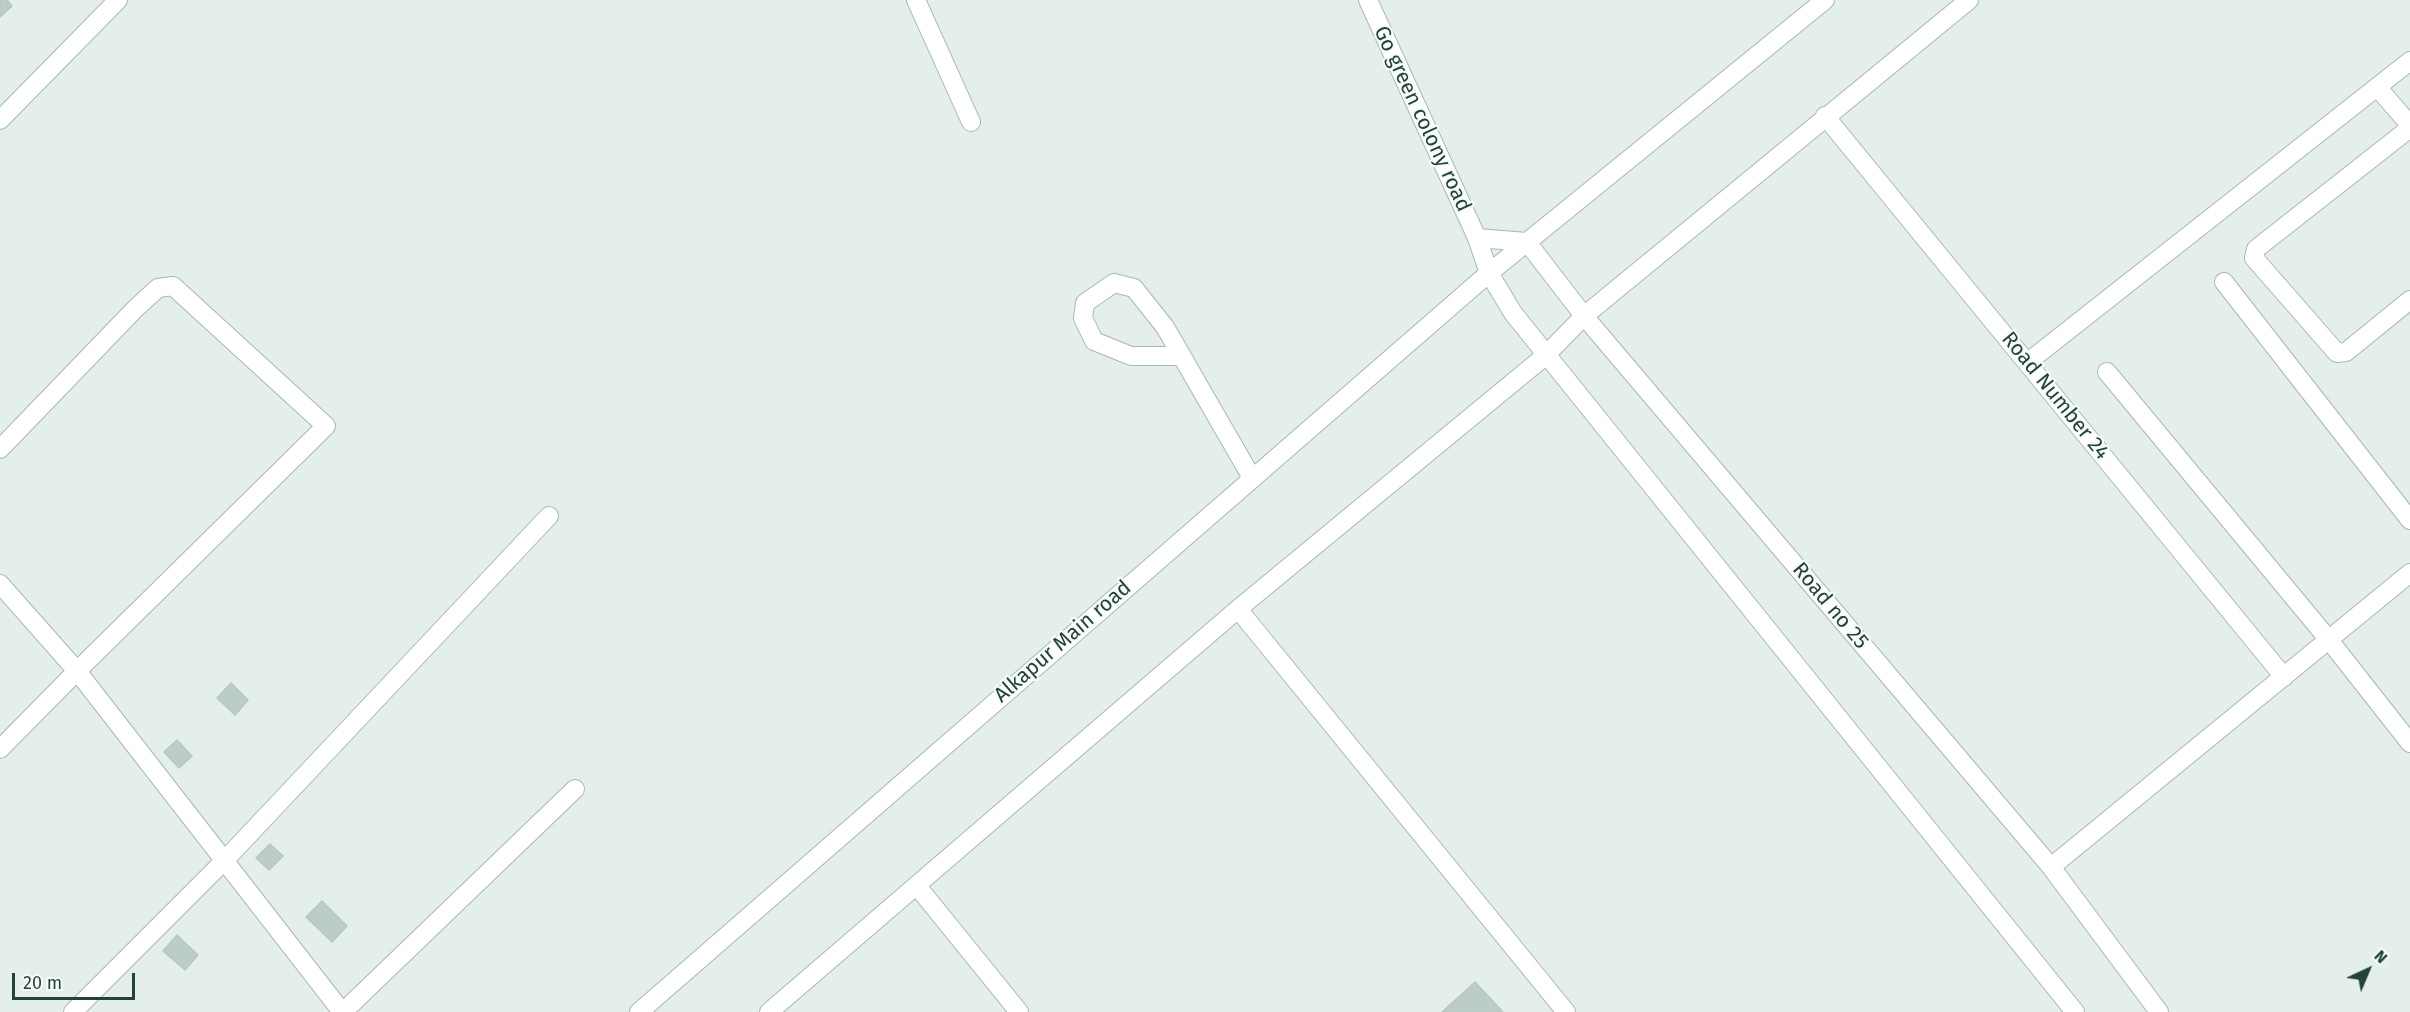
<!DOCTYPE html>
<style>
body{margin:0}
#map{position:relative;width:2410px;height:1012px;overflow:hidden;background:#e5efea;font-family:"Fira Sans",sans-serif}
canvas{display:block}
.north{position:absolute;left:2338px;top:940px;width:60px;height:60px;-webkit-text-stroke:4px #f6fbf8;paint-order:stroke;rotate:44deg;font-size:16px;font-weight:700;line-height:24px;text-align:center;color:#22433a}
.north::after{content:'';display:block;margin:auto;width:21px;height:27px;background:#22433a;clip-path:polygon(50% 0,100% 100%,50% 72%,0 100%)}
.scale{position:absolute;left:12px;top:973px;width:123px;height:27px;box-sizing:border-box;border:3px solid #22433a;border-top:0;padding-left:8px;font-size:18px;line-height:21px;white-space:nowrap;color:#22433a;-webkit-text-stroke:4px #f6fbf8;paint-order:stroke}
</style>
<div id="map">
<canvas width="2410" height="1012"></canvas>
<div class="north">N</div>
<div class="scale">20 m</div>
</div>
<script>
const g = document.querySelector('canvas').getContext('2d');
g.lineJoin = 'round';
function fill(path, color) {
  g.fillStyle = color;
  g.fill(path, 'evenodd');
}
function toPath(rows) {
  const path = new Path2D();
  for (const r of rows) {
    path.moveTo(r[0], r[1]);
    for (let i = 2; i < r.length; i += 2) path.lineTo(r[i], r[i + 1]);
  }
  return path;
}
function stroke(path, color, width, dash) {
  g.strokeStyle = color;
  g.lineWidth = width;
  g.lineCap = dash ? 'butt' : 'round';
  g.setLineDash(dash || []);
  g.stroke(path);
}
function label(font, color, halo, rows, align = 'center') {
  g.font = font + ' "Fira Sans",sans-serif';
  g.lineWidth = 4.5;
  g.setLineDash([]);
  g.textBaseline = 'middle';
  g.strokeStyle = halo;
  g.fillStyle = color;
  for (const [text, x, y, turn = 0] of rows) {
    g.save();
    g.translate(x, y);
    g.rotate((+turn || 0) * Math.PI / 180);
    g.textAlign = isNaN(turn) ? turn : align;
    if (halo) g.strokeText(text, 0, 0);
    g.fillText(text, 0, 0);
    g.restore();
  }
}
const building = toPath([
 [0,0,7,0,12,6,0,17,0,0],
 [231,683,248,700,235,715,217,698,231,683],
 [177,740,192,756,179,768,164,752,177,740],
 [270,844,283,856,269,870,256,858,270,844],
 [322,901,347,926,332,942,306,917,322,901],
 [177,935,198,955,185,970,163,951,177,935],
 [1475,982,1503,1012,1442,1012,1475,982]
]);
const minor = toPath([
 [916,0,971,122],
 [1368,0,1477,238,1489,273,1513,313,2075,1012],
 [2377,87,2410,125],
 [1825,116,2284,677],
 [0,120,118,0],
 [2410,128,2256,249,2254,258,2337,353,2346,352,2410,300],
 [1477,238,1527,242,1584,316,2051,867,2159,1012],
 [2224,282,2410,520],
 [1181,356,1131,356,1094,341,1083,318,1085,303,1114,283,1134,288,1165,327,1252,478],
 [2028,362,2410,61],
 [2107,372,2329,640,2410,743],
 [0,449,136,308,158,288,173,286,326,426,77,671,0,749],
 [0,584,77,671,342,1012],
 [1238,609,1566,1012],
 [2051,867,2410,573],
 [917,886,1019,1012],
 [73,1012,224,861,549,516],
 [343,1012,575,789],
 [639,1012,1489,273,1825,0],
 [769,1012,1238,609,1545,356,1584,316,1969,0]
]);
const streetNames = [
 ["Go green colony road",1422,119,65],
 ["Road Number 24",2055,396,51],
 ["Road no 25",1830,606,50],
 ["Alkapur Main road",1063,642,-41]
];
fill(building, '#bccdc6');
stroke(building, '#b6c9c1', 1.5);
stroke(minor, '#a7b8b2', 20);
stroke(minor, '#fff', 18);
label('21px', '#22433a', '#f6fbf8', streetNames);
</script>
